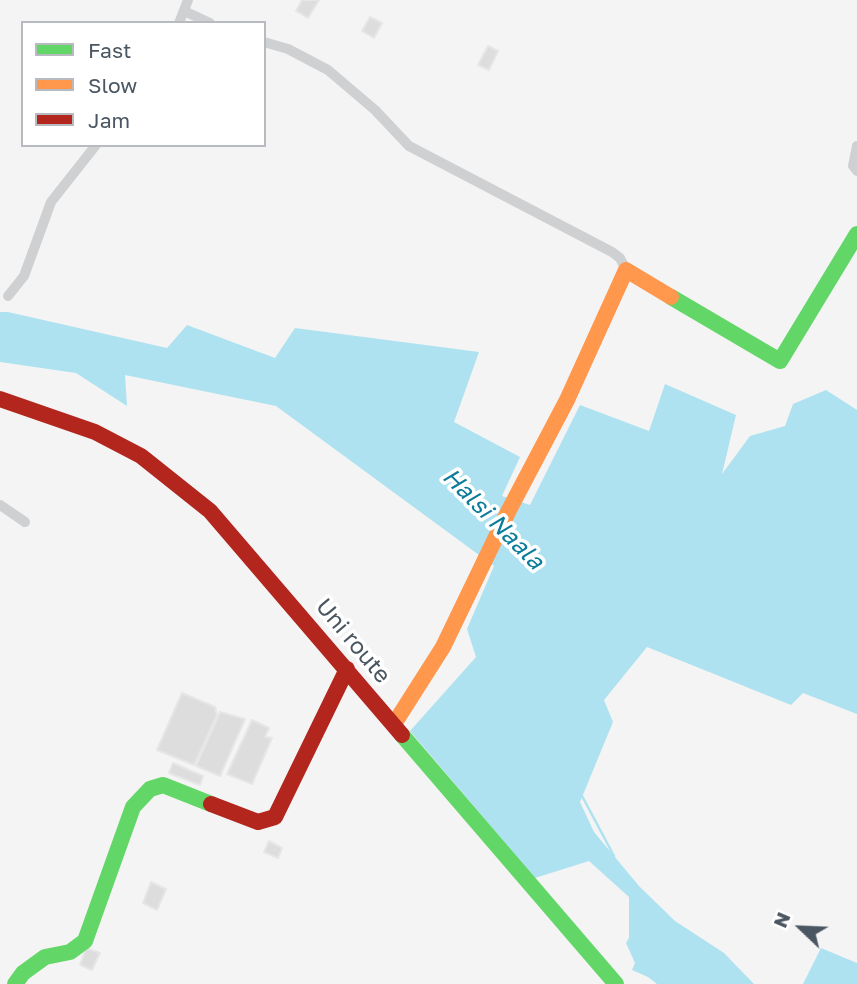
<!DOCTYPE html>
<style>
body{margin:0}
#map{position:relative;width:857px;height:984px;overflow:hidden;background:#f4f4f4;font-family:"Golos Text",sans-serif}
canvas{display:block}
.legend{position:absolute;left:21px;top:21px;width:245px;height:126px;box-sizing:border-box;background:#fff;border:2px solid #b7bbc0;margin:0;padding:9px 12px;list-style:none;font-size:21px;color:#4a5661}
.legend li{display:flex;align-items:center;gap:14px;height:35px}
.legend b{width:35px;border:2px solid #b7bbc0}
.north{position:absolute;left:766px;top:893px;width:70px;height:70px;-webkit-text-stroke:5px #fff;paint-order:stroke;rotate:293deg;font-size:19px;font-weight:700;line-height:28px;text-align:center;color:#4a5661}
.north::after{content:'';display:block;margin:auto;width:24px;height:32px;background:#4a5661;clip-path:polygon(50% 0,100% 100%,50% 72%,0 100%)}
</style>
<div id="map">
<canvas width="857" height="984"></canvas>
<ul class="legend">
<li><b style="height:9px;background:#63d668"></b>Fast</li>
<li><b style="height:9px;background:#ff974d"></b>Slow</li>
<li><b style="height:9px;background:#b3261e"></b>Jam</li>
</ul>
<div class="north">N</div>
</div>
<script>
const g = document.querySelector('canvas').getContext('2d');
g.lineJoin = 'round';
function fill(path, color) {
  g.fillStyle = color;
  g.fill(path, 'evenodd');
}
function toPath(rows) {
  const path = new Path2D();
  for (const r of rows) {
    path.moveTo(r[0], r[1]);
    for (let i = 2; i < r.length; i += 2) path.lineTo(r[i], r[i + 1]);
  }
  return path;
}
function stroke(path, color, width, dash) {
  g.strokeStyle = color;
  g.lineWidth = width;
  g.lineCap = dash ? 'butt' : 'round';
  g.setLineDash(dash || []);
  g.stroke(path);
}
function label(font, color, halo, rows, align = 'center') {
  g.font = font + ' "Golos Text",sans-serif';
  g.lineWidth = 7;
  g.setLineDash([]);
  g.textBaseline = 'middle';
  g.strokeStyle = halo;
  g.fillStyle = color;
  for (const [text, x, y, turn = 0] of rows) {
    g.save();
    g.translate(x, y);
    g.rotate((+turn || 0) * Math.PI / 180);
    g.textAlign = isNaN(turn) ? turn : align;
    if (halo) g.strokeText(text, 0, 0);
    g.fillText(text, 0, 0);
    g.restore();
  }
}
const water = toPath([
 [0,312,8,312,167,348,187,325,275,358,295,328,479,352,454,422,520,457,502,496,530,505,580,405,649,431,665,384,736,415,722,474,750,436,785,426,793,404,826,390,857,410,857,714,803,693,791,705,647,647,604,700,613,722,580,802,594,832,639,886,675,921,724,953,754,984,657,984,648,977,632,970,635,963,626,943,629,938,629,897,589,861,535,878,410,731,476,657,467,629,494,566,276,406,125,375,127,406,76,373,0,362],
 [821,948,857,963,857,984,803,984]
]);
const stream = toPath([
 [581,794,614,856]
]);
const building = toPath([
 [302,0,319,0,308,18,296,11,302,0],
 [370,17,382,23,374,38,362,31,370,17],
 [488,46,498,51,489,70,478,65,488,46],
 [182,693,215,707,217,715,194,765,157,750,182,693],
 [220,712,245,719,220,776,196,766,220,712],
 [252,720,269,728,265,737,272,738,252,784,227,774,252,720],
 [173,763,203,776,200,785,169,773,173,763],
 [269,841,282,848,278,858,264,852,269,841],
 [151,882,166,889,157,910,143,903,151,882],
 [86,948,100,953,92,970,80,965,86,948]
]);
const street = toPath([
 [184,11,210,23],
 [179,23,188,0],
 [264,42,288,49,328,70,375,110,409,146,612,252,620,258,626,270],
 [857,146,853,166,857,171],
 [8,296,24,276,51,202,96,145],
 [0,505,25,522]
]);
const fast = toPath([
 [671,297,780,361,857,234],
 [402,735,616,984],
 [15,984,23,973,45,957,70,952,85,941,133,807,150,789,163,785,211,804]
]);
const slow = toPath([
 [394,724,443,647,509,510,567,400,626,270,671,297]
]);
const jam = toPath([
 [0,399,95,432,141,456,210,511,402,735],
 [211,804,258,822,275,817,347,669]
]);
const streetNames = [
 ["Uni route",353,641,50]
];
const waterNames = [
 ["Halsi Naala",493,519,45]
];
fill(water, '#aee2f0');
stroke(stream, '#aee2f0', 2.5);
fill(building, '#ddddde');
stroke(building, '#e5e6e7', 2);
stroke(street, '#ced0d2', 10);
stroke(fast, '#63d668', 16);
stroke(slow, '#ff974d', 16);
stroke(jam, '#b3261e', 16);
label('23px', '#4a5661', '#fff', streetNames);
label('italic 24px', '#0c7c9b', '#fff', waterNames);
</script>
